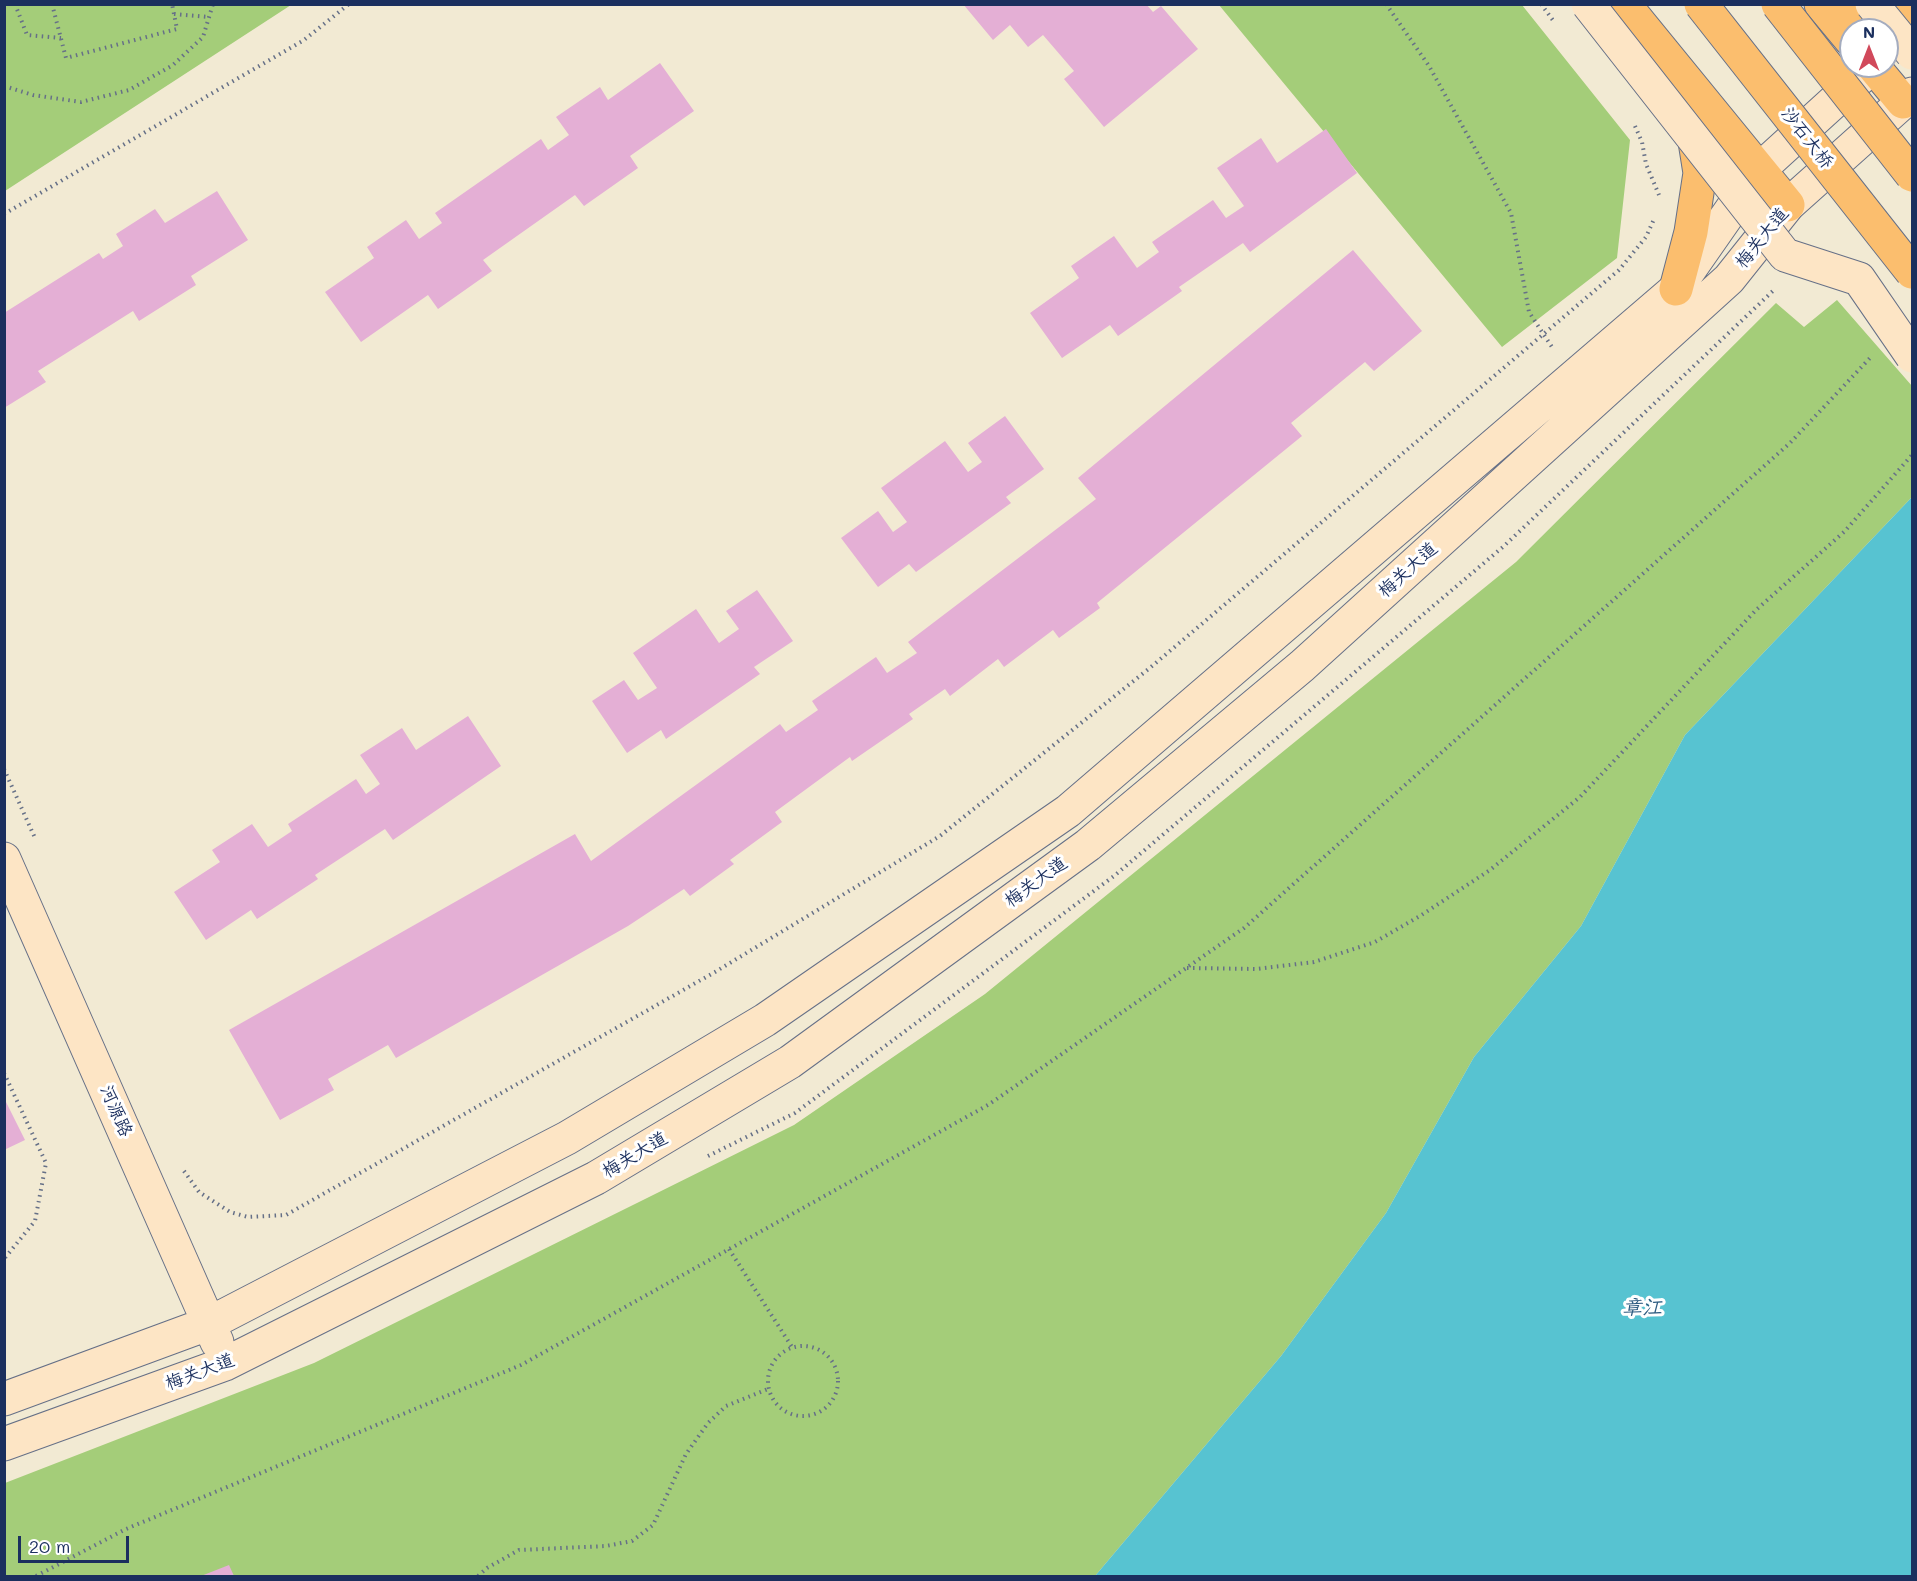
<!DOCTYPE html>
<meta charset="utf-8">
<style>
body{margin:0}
#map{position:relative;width:1917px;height:1581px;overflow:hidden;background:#f2ead3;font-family:Mali,sans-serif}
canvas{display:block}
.frame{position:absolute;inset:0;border:6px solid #1b2f5e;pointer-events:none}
.north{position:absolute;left:1839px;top:18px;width:60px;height:60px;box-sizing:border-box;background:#fff;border:2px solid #a4acbf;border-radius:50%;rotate:0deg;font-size:16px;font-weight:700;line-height:24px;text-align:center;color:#1b2f5e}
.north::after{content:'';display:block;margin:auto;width:21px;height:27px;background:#d1495b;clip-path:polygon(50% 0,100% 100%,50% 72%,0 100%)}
.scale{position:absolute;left:18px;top:1536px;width:111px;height:27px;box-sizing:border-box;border:3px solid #1b2f5e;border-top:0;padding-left:8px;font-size:18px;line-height:21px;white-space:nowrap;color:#1b2f5e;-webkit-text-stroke:4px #fff;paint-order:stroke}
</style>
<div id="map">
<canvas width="1917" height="1581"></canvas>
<div class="frame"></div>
<div class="north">N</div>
<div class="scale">20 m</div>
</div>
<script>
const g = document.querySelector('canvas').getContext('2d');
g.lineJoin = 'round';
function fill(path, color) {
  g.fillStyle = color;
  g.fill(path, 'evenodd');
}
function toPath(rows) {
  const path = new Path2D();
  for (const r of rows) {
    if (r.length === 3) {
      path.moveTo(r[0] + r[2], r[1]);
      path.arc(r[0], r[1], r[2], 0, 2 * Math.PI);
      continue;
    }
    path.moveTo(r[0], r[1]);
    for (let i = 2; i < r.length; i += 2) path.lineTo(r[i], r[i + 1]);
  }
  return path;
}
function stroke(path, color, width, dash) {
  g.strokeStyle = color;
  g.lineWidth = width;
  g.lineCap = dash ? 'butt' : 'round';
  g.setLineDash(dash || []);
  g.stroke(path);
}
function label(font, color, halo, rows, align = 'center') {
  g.font = font + ' Mali,"LXGW WenKai TC",sans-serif';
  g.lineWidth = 6;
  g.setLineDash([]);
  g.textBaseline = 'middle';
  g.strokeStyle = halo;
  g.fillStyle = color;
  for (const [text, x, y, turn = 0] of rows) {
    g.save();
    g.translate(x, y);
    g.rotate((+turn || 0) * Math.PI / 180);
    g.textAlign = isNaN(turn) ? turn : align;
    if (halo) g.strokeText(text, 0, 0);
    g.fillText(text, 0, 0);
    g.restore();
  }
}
const green = toPath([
 [5,4,291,4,291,5,5,191],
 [1219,5,1522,5,1630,140,1617,258,1502,347],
 [1837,300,1912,386,1912,497,1685,735,1581,926,1474,1057,1386,1213,1281,1356,1095,1576,5,1576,5,1483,314,1363,637,1203,794,1125,985,994,1516,562,1776,303,1804,327]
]);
const water = toPath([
 [1912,497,1912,1576,1095,1576,1281,1356,1386,1213,1474,1057,1581,926,1685,735]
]);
const building = toPath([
 [963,4,1146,4,1153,12,1161,6,1198,49,1104,127,1064,79,1074,71,1043,35,1028,47,1010,25,993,40],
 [660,63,694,111,630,156,638,168,584,206,575,195,483,260,492,271,438,309,428,295,361,342,325,292,374,258,367,247,406,220,419,239,442,223,435,213,541,139,548,150,569,135,556,117,600,87,608,100],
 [1326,129,1357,173,1250,252,1243,243,1179,287,1182,291,1118,336,1110,325,1062,358,1030,313,1079,278,1071,266,1114,236,1137,268,1159,252,1152,242,1213,200,1226,218,1244,206,1217,168,1261,138,1277,163],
 [217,191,248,240,191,276,196,285,139,321,133,311,38,371,46,382,4,408,4,313,99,253,103,259,123,246,116,234,155,209,165,223],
 [1353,250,1422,331,1374,371,1365,362,1291,423,1302,436,1097,603,1100,608,1059,638,1053,630,1004,667,998,659,950,696,945,689,909,714,913,719,852,761,850,757,775,812,782,822,730,860,734,864,690,896,684,889,628,926,396,1058,388,1045,328,1079,334,1090,280,1120,229,1030,575,834,591,861,780,724,786,732,818,710,812,701,876,657,887,673,917,653,908,642,1096,499,1078,478],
 [1005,416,1044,469,1006,497,1011,503,916,572,909,564,878,587,841,538,878,511,893,532,907,522,881,488,945,441,968,472,982,462,968,443],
 [757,590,793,641,754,667,760,674,666,739,661,730,627,753,592,701,624,680,638,700,657,688,633,653,696,609,719,643,739,629,726,611],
 [468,716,501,766,393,840,385,829,315,875,318,879,257,919,251,910,206,940,174,892,220,862,212,850,252,824,268,847,292,831,288,824,356,779,366,794,380,784,360,755,402,728,416,750],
 [4,1098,25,1140,4,1150],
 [229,1565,234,1576,201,1576]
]);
const path = toPath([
 [15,4,27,35,61,38],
 [52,4,66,58,177,29,172,4],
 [1386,4,1429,66,1511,213,1529,312,1552,347],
 [1541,4,1555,23],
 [174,14,209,17],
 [4,86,33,95,81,102,129,90,173,65,203,37,213,4],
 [1635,126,1642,142,1646,164,1659,195],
 [4,214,304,40,349,4],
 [4,769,35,838],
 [1187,968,1256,969,1314,962,1375,942,1420,916,1490,870,1580,797,1757,609,1844,532,1912,455],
 [4,1073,46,1163,35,1221,4,1259],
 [708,1156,795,1113,1114,876,1504,546,1775,289],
 [184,1171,199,1192,230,1212,248,1217,286,1215,715,972,940,836,1151,667,1619,270,1646,237,1655,217],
 [729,1249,792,1347],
 [803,1381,35],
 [36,1576,126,1529,521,1365,988,1105,1244,928,1790,443,1870,358],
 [478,1576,487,1568,519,1550,606,1546,632,1541,653,1525,686,1454,708,1423,726,1406,768,1389]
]);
const secondary = toPath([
 [4,859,217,1342],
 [4,1399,210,1323,567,1138,765,1020,1068,811,1676,289,1759,170,1873,66],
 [4,1444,225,1364,596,1178,790,1062,1088,845,1302,666,1729,279,1788,205,1912,94]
]);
const primary = toPath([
 [1624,4,1788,205],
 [1821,4,1851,40],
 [1834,4,1875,15,1912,12],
 [1873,66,1903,102],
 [1676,289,1691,232,1700,173,1693,129]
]);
const secondaryBridge = toPath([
 [1588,4,1785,255,1859,279,1912,356],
 [1872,4,1912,53]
]);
const primaryBridge = toPath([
 [1701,4,1912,272],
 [1778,4,1912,175]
]);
const streetNames = [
 ["沙石大桥",1807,138,52],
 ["梅关大道",1762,238,-51],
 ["梅关大道",1408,570,-42],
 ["梅关大道",1036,882,-36],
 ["河源路",116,1111,66],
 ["梅关大道",635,1155,-31],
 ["梅关大道",200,1372,-21]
];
const waterNames = [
 ["章江",1642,1308]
];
fill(green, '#a4cd79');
fill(water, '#57c3d1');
fill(building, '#e4afd5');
stroke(secondary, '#667087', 35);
stroke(primary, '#667087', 35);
stroke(path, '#667087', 4, [1.5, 4.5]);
stroke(secondary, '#fde5c5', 33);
stroke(primary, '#fbbe6e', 33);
stroke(secondaryBridge, '#667087', 35, []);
stroke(primaryBridge, '#667087', 35, []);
stroke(secondaryBridge, '#fde5c5', 33);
stroke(primaryBridge, '#fbbe6e', 33);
label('18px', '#1b2f5e', '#fff', streetNames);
label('italic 20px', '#2d5b80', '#fff', waterNames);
</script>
